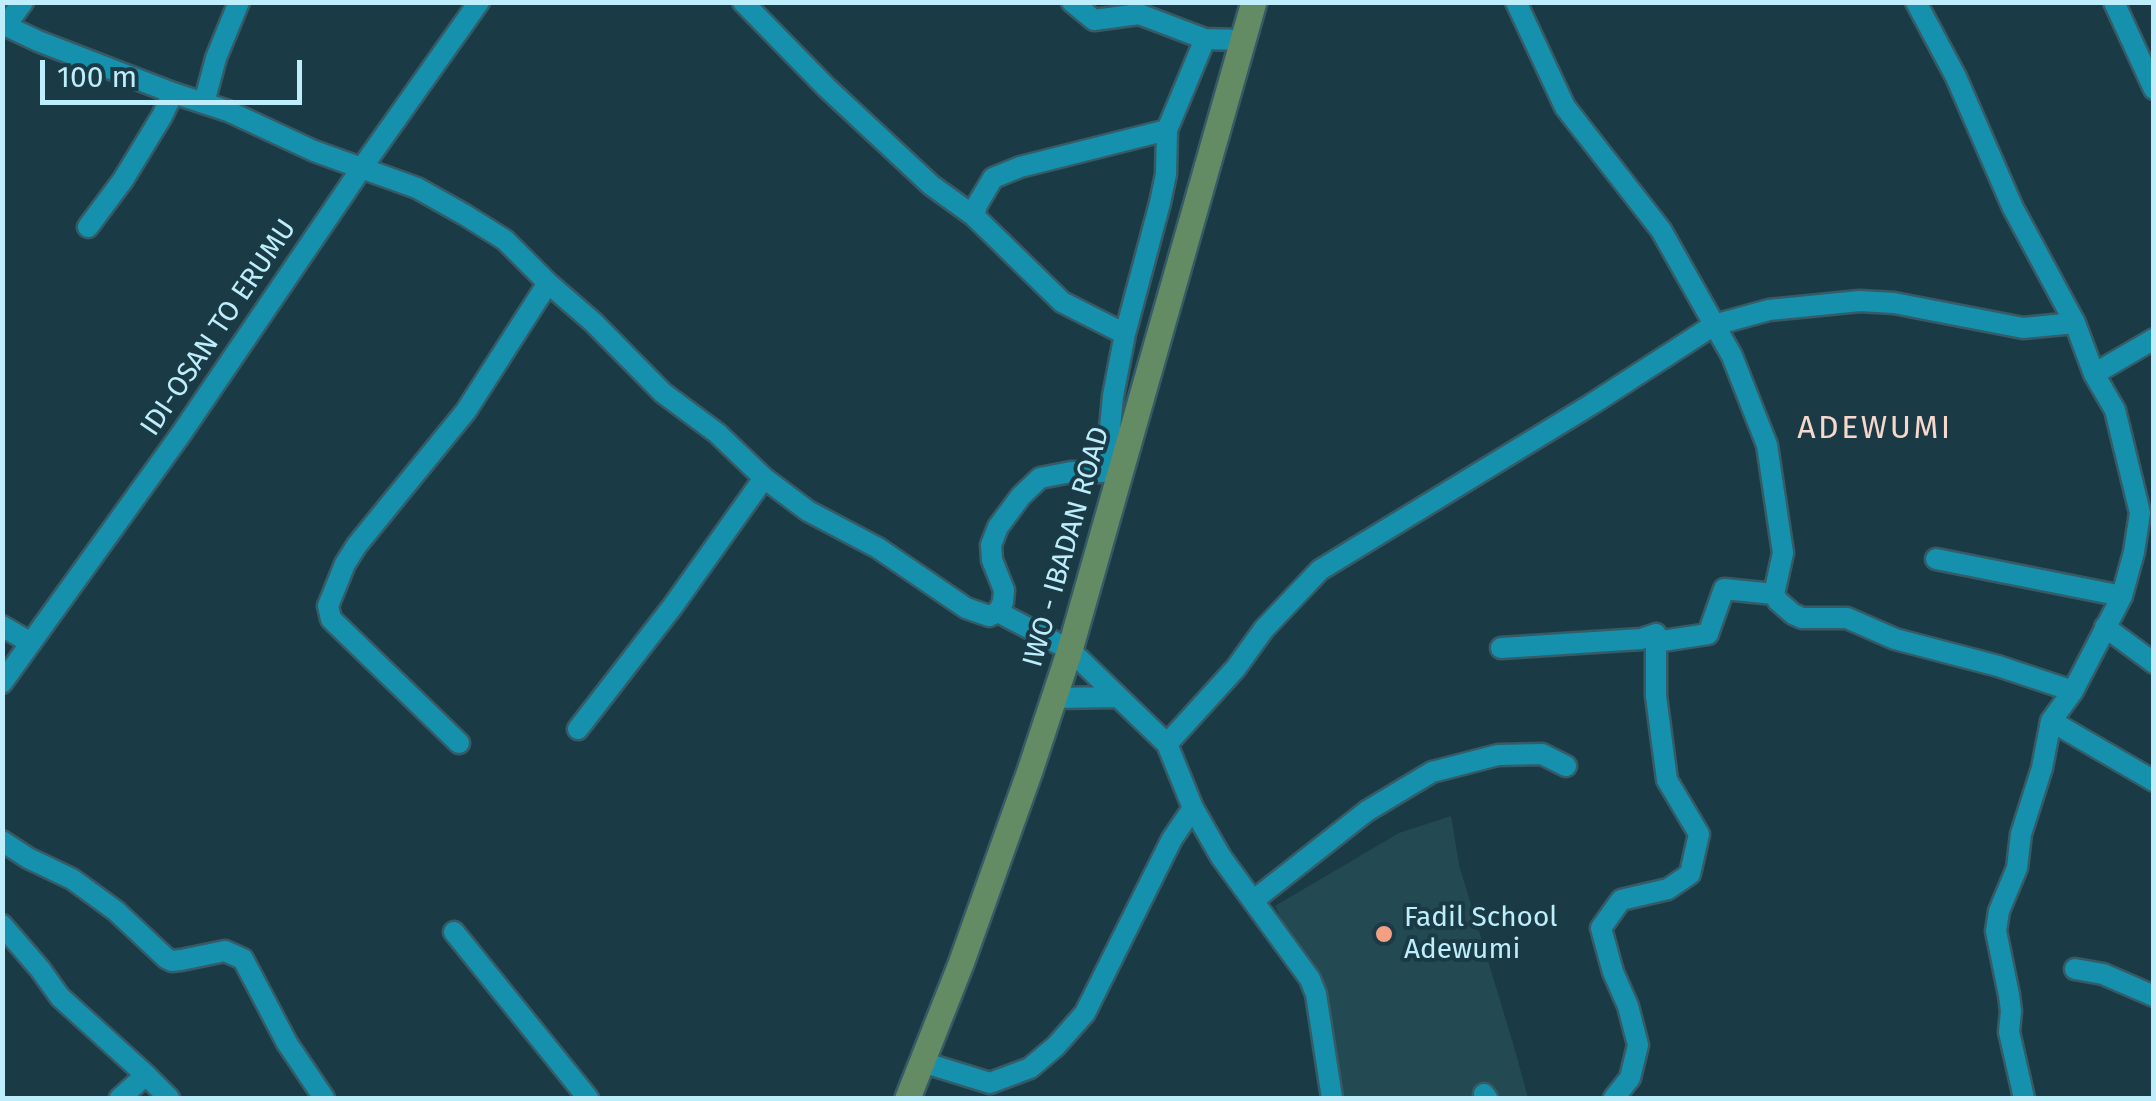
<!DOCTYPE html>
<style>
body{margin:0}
#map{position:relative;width:2156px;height:1101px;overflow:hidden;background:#1a3b45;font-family:"Fira Sans",sans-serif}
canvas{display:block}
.frame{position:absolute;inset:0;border:5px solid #beedfc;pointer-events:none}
.scale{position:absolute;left:40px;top:60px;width:262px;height:45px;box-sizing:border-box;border:5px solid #beedfc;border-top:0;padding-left:12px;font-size:30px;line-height:35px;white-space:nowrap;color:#beedfc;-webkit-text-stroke:8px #1a3b45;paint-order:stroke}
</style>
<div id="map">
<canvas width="2156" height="1101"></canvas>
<div class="frame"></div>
<div class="scale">100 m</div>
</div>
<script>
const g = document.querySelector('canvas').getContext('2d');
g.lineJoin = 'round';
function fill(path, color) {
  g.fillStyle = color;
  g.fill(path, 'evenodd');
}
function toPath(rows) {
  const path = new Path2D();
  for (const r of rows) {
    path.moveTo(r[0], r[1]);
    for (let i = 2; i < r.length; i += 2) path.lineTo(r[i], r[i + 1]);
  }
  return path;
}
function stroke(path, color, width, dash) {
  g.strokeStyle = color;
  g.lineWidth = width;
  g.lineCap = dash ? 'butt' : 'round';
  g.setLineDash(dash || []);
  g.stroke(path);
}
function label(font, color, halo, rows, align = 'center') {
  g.font = font + ' "Fira Sans",sans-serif';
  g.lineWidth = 8;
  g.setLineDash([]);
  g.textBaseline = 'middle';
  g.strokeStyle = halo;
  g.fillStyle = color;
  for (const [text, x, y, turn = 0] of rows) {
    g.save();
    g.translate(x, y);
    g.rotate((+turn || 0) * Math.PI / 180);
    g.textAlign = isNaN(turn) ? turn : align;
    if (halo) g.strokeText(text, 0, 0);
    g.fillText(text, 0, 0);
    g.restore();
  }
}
const built = toPath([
 [1451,816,1459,865,1515,1050,1528,1098,1340,1098,1310,979,1275,906,1399,833]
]);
const minor = toPath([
 [743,2,826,87,931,185,974,216,1062,302,1125,334],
 [1072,2,1094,20,1139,14,1205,39,1242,40],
 [1516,2,1565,107,1661,230,1732,356,1767,445,1783,553,1774,594,1778,601,1793,614,1802,618,1847,618,1895,639,1998,666,2073,691],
 [1916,2,1956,77,2013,208,2075,323,2094,374,2115,410,2140,513,2134,552,2122,596,2073,691,2051,721,2042,768,2021,834,2017,868,1999,911,1996,931,2009,995,2011,1011,2009,1032,2024,1098],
 [2114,2,2154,89],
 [2,24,38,41,173,93,228,111,314,151,417,188,465,215,505,240,548,283,593,322,663,393,717,433,764,478,808,511,878,548,966,608,989,616,998,612,1070,650,1167,744,1193,808,1221,857,1310,979,1316,994,1332,1098],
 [6,25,23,2],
 [204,103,216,58,239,2],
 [974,216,977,205,993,178,1020,167,1167,130],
 [88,227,123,180,162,116,173,93],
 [2094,374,2154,339],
 [1106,472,1113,396,1125,334,1160,203,1166,174,1167,130,1205,39],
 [1936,559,2122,596],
 [998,612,1003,602,1004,590,992,560,991,545,998,527,1021,496,1040,478,1071,472,1106,472,1118,474],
 [2,626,31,643],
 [2105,627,2154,663],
 [1501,648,1641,639,1656,634,1656,642,1708,634,1724,589,1774,594],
 [2,683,181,434,361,169,479,2],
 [1054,698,1117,697],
 [2051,721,2154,781],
 [578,729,673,606,764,478],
 [459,743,331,619,328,606,345,564,357,545,466,411,548,283],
 [1167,744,1236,668,1264,629,1320,570,1592,404,1714,325,1769,310,1860,301,1894,303,2023,328,2075,323],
 [2,841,28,858,72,879,116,911,166,958,172,961,181,960,225,951,243,959,287,1043,324,1098],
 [1254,900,1367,811,1432,772,1498,755,1542,754,1566,766],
 [2,925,40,969,60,997,146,1075,169,1098],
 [454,932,588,1098],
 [2075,969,2103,974,2154,996],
 [922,1062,990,1083,1030,1068,1056,1046,1085,1013,1172,839,1193,808],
 [1484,1094,1487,1098],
 [120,1098,146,1075],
 [1614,1098,1630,1078,1638,1045,1628,1006,1613,972,1601,928,1621,900,1668,889,1690,874,1699,834,1667,780,1656,696,1656,634]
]);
const major = toPath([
 [908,1098,961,964,1030,771,1070,650,1254,2]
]);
const markers = [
 [1384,934,10,"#f39f84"]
];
const streetNames = [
 ["IDI-OSAN TO ERUMU",219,328,-56],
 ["IWO - IBADAN ROAD",1067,547,-74]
];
const poiNames = [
 ["Fadil School",1404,918],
 ["Adewumi",1404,950]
];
const quarterNames = [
 ["ADEWUMI",1875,429]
];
fill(built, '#234953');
stroke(minor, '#355b66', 25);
stroke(major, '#355b66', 30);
stroke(minor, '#1691ad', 20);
stroke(major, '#648c64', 25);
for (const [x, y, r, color] of markers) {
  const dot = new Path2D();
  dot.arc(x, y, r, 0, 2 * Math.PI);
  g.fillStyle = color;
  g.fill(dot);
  stroke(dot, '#1a3b45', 4);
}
label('28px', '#beedfc', '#1a3b45', streetNames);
label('28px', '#beedfc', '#1a3b45', poiNames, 'left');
g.letterSpacing = '2.5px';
label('32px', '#f8d7cc', '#1a3b45', quarterNames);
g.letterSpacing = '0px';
</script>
